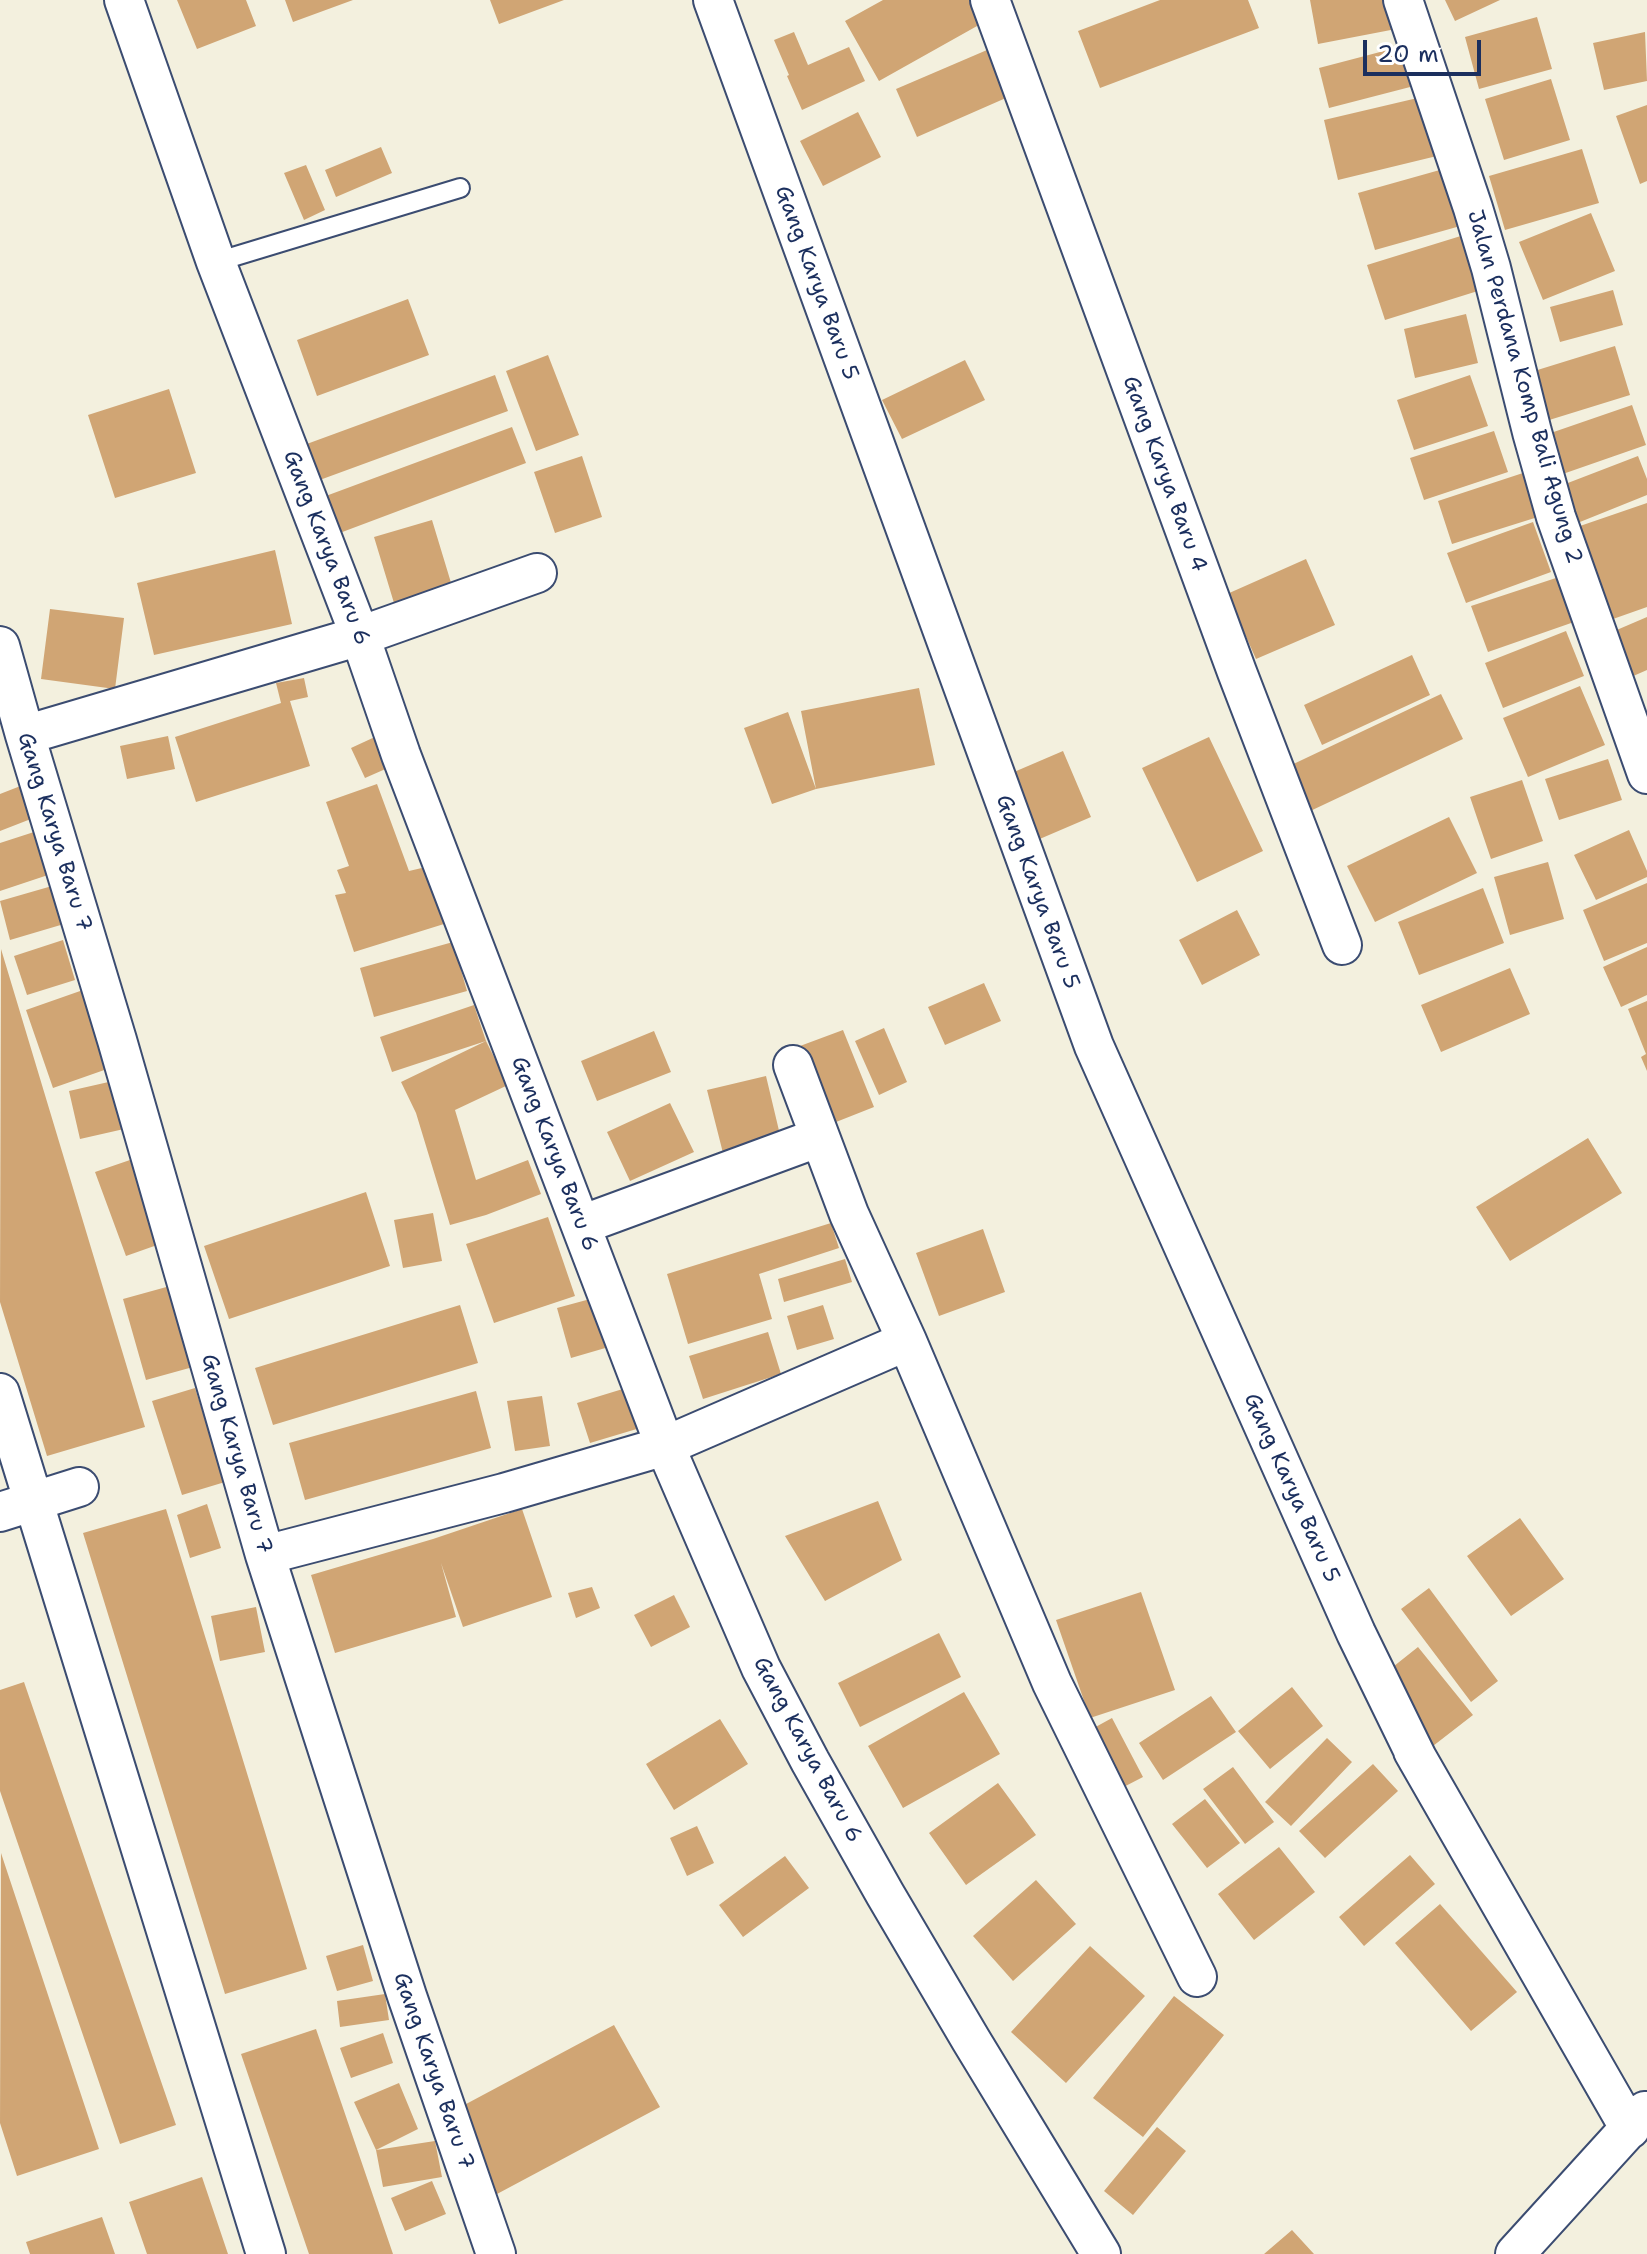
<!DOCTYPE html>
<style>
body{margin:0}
#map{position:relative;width:1647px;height:2254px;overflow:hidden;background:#f3f0de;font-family:"Shantell Sans",sans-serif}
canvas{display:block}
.scale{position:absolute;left:1363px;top:40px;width:118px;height:36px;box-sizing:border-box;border:4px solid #1b2f5e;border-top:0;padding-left:10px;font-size:24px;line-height:28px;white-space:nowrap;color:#1b2f5e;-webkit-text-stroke:6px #fff;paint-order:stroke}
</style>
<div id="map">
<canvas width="1647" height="2254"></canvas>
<div class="scale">20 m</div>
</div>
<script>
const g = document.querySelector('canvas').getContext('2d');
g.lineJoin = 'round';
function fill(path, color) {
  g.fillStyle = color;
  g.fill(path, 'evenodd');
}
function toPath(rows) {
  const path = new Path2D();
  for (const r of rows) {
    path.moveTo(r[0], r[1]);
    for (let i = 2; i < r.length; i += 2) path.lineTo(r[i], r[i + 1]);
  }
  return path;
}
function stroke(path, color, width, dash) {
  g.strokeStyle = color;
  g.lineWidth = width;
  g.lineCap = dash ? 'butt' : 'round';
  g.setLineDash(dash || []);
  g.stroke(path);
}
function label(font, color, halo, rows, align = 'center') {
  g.font = font + ' "Shantell Sans",sans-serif';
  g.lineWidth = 6;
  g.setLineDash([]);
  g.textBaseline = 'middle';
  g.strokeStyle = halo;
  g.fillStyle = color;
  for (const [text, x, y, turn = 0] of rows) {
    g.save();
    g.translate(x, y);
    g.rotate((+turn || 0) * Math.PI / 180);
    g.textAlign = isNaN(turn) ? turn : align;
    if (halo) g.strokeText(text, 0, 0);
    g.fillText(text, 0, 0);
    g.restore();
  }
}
const building = toPath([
 [177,0,246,0,256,26,197,49],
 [285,0,353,0,293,22],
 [490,0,564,0,499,24],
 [883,0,974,0,986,21,879,81,845,21],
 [1160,0,1248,0,1259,28,1100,88,1078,31],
 [1310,0,1390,0,1396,29,1318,44],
 [1445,0,1500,0,1455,21],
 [1537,17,1552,69,1479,89,1465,37],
 [794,32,808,65,849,47,865,81,802,110,787,76,789,75,774,40],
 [1645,32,1647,81,1604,90,1593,43],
 [1403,46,1414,86,1329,108,1319,68],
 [994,47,1015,94,917,137,896,89],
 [1551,79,1570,140,1504,160,1485,99],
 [1426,96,1441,155,1338,180,1324,120],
 [1647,105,1647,181,1640,184,1616,116],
 [858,112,881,157,823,186,800,141],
 [381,147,392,173,336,197,325,170],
 [1582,149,1599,203,1505,230,1489,176],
 [306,165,325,210,304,220,284,173],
 [1454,166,1471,223,1375,250,1358,193],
 [1591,213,1615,271,1543,300,1519,242],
 [1464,235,1481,290,1385,320,1367,265],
 [1613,290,1623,325,1560,342,1550,307],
 [408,299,429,355,317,396,297,340],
 [1466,314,1478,363,1415,378,1404,329],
 [1615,346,1630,395,1546,421,1531,372],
 [548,355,579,435,536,451,506,371],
 [965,360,985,400,902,439,882,400],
 [495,375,508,411,317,481,304,445],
 [1470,375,1488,426,1414,450,1397,400],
 [169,389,196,473,115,498,88,415],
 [1632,405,1646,445,1557,476,1542,436],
 [512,427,526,463,329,537,315,500],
 [1494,431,1508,472,1424,500,1410,458],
 [582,456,602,517,555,533,534,472],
 [1638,456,1647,479,1647,495,1575,524,1560,486],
 [1526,472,1541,516,1452,544,1438,501],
 [1647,503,1647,607,1613,619,1580,526],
 [432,520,452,586,394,603,374,537],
 [1533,522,1551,572,1466,603,1447,553],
 [275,550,292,624,154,655,137,583],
 [1306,559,1335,625,1256,659,1227,594],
 [1559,577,1574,622,1488,652,1471,606],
 [50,609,124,618,115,689,41,679],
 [1647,617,1647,670,1631,677,1612,632],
 [1566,631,1584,676,1503,708,1485,663],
 [1412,655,1430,695,1322,745,1304,705],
 [304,678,308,697,290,701,310,766,196,802,175,737,281,703,276,683],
 [1580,686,1605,745,1528,777,1503,718],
 [919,688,935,765,816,789,772,804,744,728,788,712,816,789,801,711],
 [1441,694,1463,739,1306,813,1285,768],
 [168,736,175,769,127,779,120,746],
 [377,736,390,767,365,778,351,748],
 [1209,737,1263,851,1197,882,1142,768],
 [1063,751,1091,817,1035,841,1007,775],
 [1608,759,1622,800,1559,820,1545,779],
 [1522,780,1543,841,1491,859,1470,797],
 [377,784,409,871,426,867,444,924,354,952,335,895,346,893,337,870,349,866,326,802],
 [23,785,36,817,0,831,0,794],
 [1449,817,1477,873,1375,922,1347,866],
 [1629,830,1647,871,1647,877,1596,900,1574,855],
 [34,832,48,875,0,891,0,843],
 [1548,862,1564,919,1510,935,1494,877],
 [1647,883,1647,943,1604,961,1583,910],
 [52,886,64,924,10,940,0,901],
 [1483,888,1504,943,1419,975,1398,922],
 [1237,910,1260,955,1202,985,1179,940],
 [63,940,75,980,27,995,14,956],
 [453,942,467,991,374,1017,360,968],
 [1647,947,1647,995,1621,1007,1603,967],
 [1,949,145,1427,47,1456,0,1302],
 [1510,968,1530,1014,1441,1052,1421,1005],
 [984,983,1001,1021,945,1045,928,1007],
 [83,990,110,1068,53,1088,26,1010],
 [1647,1001,1647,1071,1641,1057,1646,1054,1628,1009],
 [474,1005,486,1041,392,1072,380,1037],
 [884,1028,907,1082,879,1095,855,1041],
 [843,1030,874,1107,831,1124,800,1046],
 [654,1031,671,1072,597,1101,581,1061],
 [486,1041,508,1085,455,1110,476,1180,528,1160,541,1194,486,1215,450,1225,416,1113,401,1082],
 [766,1076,781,1139,723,1153,707,1090],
 [113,1081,124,1129,80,1139,69,1091],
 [670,1103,694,1152,630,1181,607,1132],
 [1588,1138,1622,1193,1510,1261,1476,1207],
 [130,1160,160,1244,126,1256,95,1172],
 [366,1192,390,1266,229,1319,204,1246],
 [433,1213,442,1261,403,1268,394,1220],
 [548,1217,575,1296,494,1323,466,1244],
 [831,1223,839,1248,759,1274,772,1319,688,1344,667,1274],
 [983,1229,1005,1292,939,1316,916,1253],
 [845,1259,852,1282,784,1302,778,1279],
 [170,1286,193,1367,146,1380,123,1299],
 [605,1295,619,1344,571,1358,557,1308],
 [460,1305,478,1363,273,1425,255,1368],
 [823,1305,834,1339,797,1350,787,1316],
 [768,1332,781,1374,703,1399,689,1356],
 [195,1388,225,1482,182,1495,152,1401],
 [626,1388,640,1428,590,1443,577,1403],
 [476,1391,491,1448,305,1500,289,1443],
 [542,1396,550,1446,515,1451,507,1401],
 [878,1501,902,1560,825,1601,785,1536],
 [207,1504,221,1548,190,1558,177,1515],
 [166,1509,307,1969,225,1994,83,1533],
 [522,1509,552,1597,463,1627,441,1563,456,1617,335,1653,311,1575,433,1539],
 [1520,1518,1564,1579,1511,1616,1467,1556],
 [592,1587,600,1608,576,1618,568,1593],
 [1429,1588,1498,1681,1471,1702,1401,1609],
 [1141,1592,1175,1690,1090,1718,1056,1620],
 [674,1595,690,1627,651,1647,634,1615],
 [256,1607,265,1652,220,1661,211,1616],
 [939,1633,961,1677,860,1727,838,1683],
 [1418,1647,1473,1715,1433,1746,1379,1678],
 [24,1682,176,2125,120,2144,0,1791,0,1690],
 [1292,1687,1323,1726,1270,1769,1238,1731],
 [964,1692,1000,1754,903,1808,868,1746],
 [1211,1696,1236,1732,1163,1780,1139,1743],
 [1112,1718,1143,1777,1112,1793,1081,1735],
 [720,1719,748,1764,674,1810,646,1764],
 [1327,1738,1352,1762,1291,1826,1265,1802],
 [1373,1764,1398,1791,1325,1858,1299,1831],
 [1233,1767,1274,1822,1245,1844,1203,1789],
 [998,1783,1036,1835,966,1885,929,1833],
 [1205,1799,1240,1843,1207,1868,1172,1824],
 [697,1826,714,1863,687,1876,670,1838],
 [1279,1847,1315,1892,1254,1940,1218,1894],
 [1,1853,99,2149,17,2176,0,2123],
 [1410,1855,1435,1884,1364,1946,1339,1917],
 [785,1856,809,1888,743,1937,719,1905],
 [1036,1880,1076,1924,1013,1981,973,1936],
 [1440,1904,1517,1992,1471,2031,1395,1943],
 [363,1945,373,1981,337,1991,326,1956],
 [1090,1946,1145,1996,1066,2083,1011,2032],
 [385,1994,389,2020,340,2027,337,2001],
 [1174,1996,1224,2035,1143,2137,1093,2098],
 [614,2025,660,2107,497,2194,453,2111],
 [316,2029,393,2254,309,2254,241,2054],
 [383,2033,393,2063,351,2078,340,2048],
 [399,2083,418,2129,376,2150,435,2141,442,2177,383,2187,376,2150,354,2102],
 [1157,2127,1186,2151,1133,2215,1104,2191],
 [202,2177,228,2254,147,2254,129,2202],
 [432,2181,446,2214,405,2231,391,2198],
 [102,2217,115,2254,30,2254,26,2242],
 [1292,2230,1314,2254,1264,2254]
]);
const service = toPath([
 [216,262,460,188]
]);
const minor = toPath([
 [124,0,216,262,360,636,401,755,665,1446,761,1668,810,1761,885,1894,971,2040,1101,2254],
 [713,0,1094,1046,1356,1633,1418,1760],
 [990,0,1237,672,1342,945],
 [1403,0,1473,208,1491,268,1532,432,1556,517,1647,774],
 [0,646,25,735,117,1040,265,1555,407,1996,496,2254],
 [25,735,360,636,537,573],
 [793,1065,849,1214,907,1341,1052,1683,1197,1977],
 [581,1225,820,1137],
 [0,1393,266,2254],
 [0,1512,79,1487],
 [265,1555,504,1493,665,1446,907,1341],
 [1413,1751,1630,2129],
 [1515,2254,1645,2111]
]);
const streetNames = [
 ["Gang Karya Baru 5",816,283,70],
 ["Jalan Perdana Komp Bali Agung 2",1524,387,74],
 ["Gang Karya Baru 4",1164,474,70],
 ["Gang Karya Baru 6",326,548,69],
 ["Gang Karya Baru 7",54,832,73],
 ["Gang Karya Baru 5",1037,892,70],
 ["Gang Karya Baru 6",554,1154,69],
 ["Gang Karya Baru 7",236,1454,74],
 ["Gang Karya Baru 5",1291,1488,66],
 ["Gang Karya Baru 6",807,1750,62],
 ["Gang Karya Baru 7",433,2071,71]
];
fill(building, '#d0a574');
stroke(service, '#3b4c71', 22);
stroke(minor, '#3b4c71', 42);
stroke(service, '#fff', 18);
stroke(minor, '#fff', 38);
label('22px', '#1b2f5e', '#fff', streetNames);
</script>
